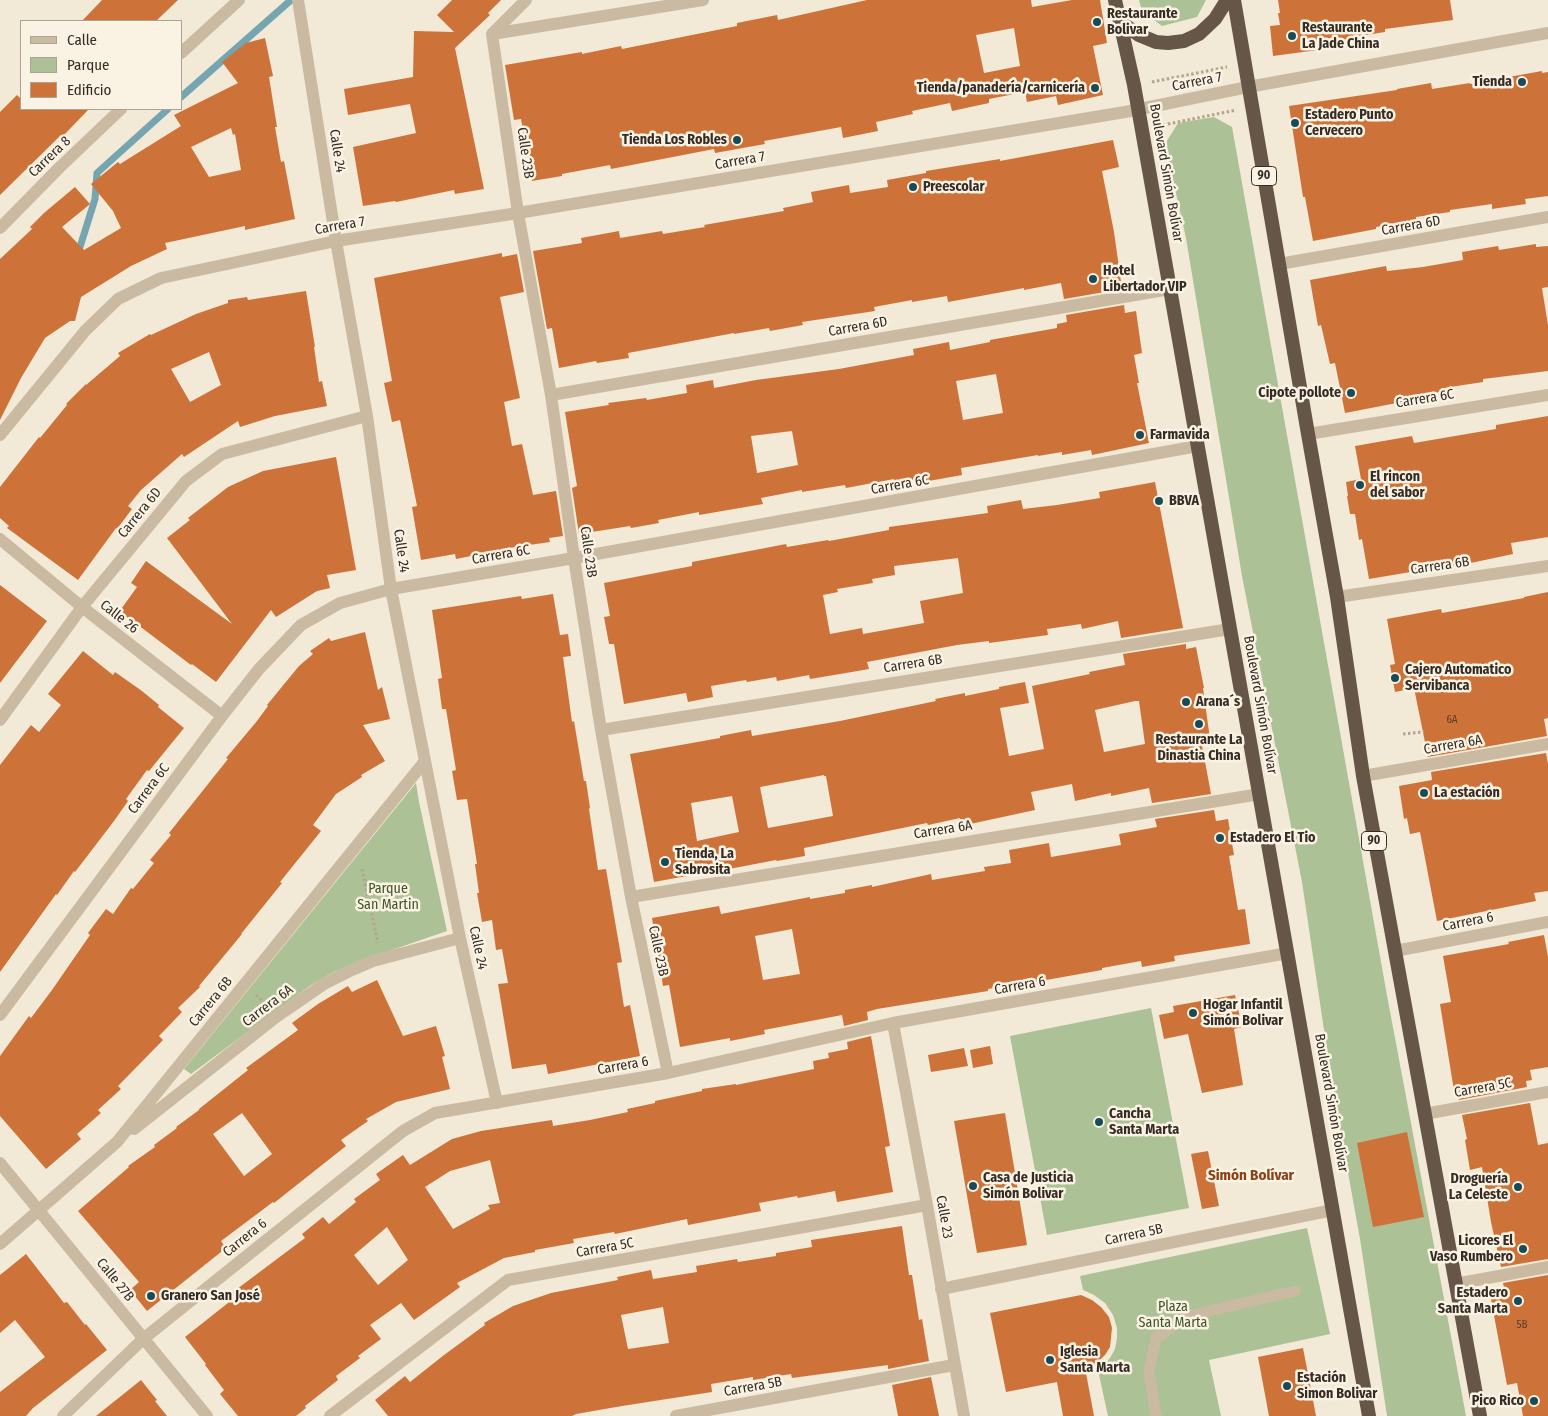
<!DOCTYPE html>
<meta charset="utf-8">
<style>
body{margin:0}
#map{position:relative;width:1548px;height:1416px;overflow:hidden;background:#f2e9d6;font-family:"Fira Sans Condensed",sans-serif}
canvas{display:block}
.legend{position:absolute;left:20px;top:20px;width:162px;height:90px;box-sizing:border-box;background:#faf2e2;border:1px solid #aba396;margin:0;padding:6px 9px;list-style:none;font-size:15px;color:#342c25}
.legend li{display:flex;align-items:center;gap:10px;height:25px}
.legend b{width:25px;border:1px solid #aba396}
</style>
<div id="map">
<canvas width="1548" height="1416"></canvas>
<ul class="legend">
<li><b style="height:6px;background:#cabaa2"></b>Calle</li>
<li><b style="height:14px;background:#adc196"></b>Parque</li>
<li><b style="height:14px;background:#cd7239"></b>Edificio</li>
</ul>
</div>
<script>
const g = document.querySelector('canvas').getContext('2d');
g.lineJoin = 'round';
function fill(path, color) {
  g.fillStyle = color;
  g.fill(path, 'evenodd');
}
function toPath(rows) {
  const path = new Path2D();
  for (const r of rows) {
    path.moveTo(r[0], r[1]);
    for (let i = 2; i < r.length; i += 2) path.lineTo(r[i], r[i + 1]);
  }
  return path;
}
function stroke(path, color, width, dash) {
  g.strokeStyle = color;
  g.lineWidth = width;
  g.lineCap = dash ? 'butt' : 'round';
  g.setLineDash(dash || []);
  g.stroke(path);
}
function label(font, color, halo, rows, align = 'center') {
  g.font = font + ' "Fira Sans Condensed",sans-serif';
  g.lineWidth = 5;
  g.setLineDash([]);
  g.textBaseline = 'middle';
  g.strokeStyle = halo;
  g.fillStyle = color;
  for (const [text, x, y, turn = 0] of rows) {
    g.save();
    g.translate(x, y);
    g.rotate((+turn || 0) * Math.PI / 180);
    g.textAlign = isNaN(turn) ? turn : align;
    if (halo) g.strokeText(text, 0, 0);
    g.fillText(text, 0, 0);
    g.restore();
  }
}
const green = toPath([
 [1139,0,1206,0,1197,17,1162,26,1142,11],
 [1214,117,1232,127,1386,990,1466,1416,1387,1416,1360,1239,1332,1084,1302,882,1242,576,1186,238,1165,144,1178,123],
 [416,783,419,802,447,931,357,962,332,973,311,985,191,1074,184,1069],
 [1151,1008,1189,1208,1047,1235,1010,1036],
 [1307,1228,1330,1334,1209,1360,1221,1416,1108,1416,1098,1370,1110,1358,1115,1349,1117,1338,1117,1328,1113,1315,1105,1303,1094,1295,1083,1290,1080,1276]
]);
const stream = toPath([
 [181,97,291,0],
 [74,253,80,247,95,199,97,173,168,109]
]);
const building = toPath([
 [102,0,178,0,156,21,82,21],
 [452,0,501,0,488,13,490,15,455,48,484,189,455,194,454,190,396,202,395,201,363,206,353,147,416,133,410,104,348,115,344,89,413,77,414,31,454,32,437,15],
 [867,0,1031,0,1032,7,1072,0,1100,0,1107,43,1093,46,1103,95,1058,105,1056,96,1027,102,1025,92,989,99,989,103,952,111,950,103,912,111,913,114,876,122,878,131,843,138,841,127,764,141,765,144,715,153,714,149,611,169,610,165,562,174,562,176,532,181,521,119,514,120,505,65,582,52,582,54,621,46,622,49,737,26,737,23,777,15,778,20],
 [1014,28,1020,66,984,73,976,35],
 [1278,0,1450,0,1453,20,1385,29,1385,32,1346,38,1348,46,1273,56,1270,26,1280,25,1278,13,1280,13],
 [265,38,273,76,269,77,277,127,275,127,281,162,284,161,295,219,245,230,245,226,165,243,167,249,131,266,81,297,75,321,70,321,45,338,21,378,0,420,0,259,32,229,30,227,44,213,75,187,90,204,62,227,84,250,121,228,113,211,91,184,118,162,120,164,181,126,174,115,238,83,222,62,246,43],
 [231,128,233,135,235,134,241,170,209,177,191,147],
 [1542,71,1542,73,1548,72,1548,196,1525,199,1526,204,1492,209,1492,204,1450,210,1450,212,1416,217,1416,221,1376,227,1376,229,1313,241,1305,197,1303,197,1289,106,1397,90,1397,89,1431,83,1432,89,1470,83,1470,84],
 [17,95,21,99,21,109,89,109,63,136,61,135,0,195,0,112],
 [1113,140,1119,167,1102,171,1114,232,1122,289,1064,299,1061,283,1024,290,1024,288,948,302,947,296,912,302,912,300,874,307,875,311,802,322,803,325,770,331,769,328,734,334,734,333,628,353,629,358,597,363,596,361,559,368,552,328,547,329,533,251,582,243,581,238,619,231,620,238,662,231,663,234,705,227,704,225,784,211,783,208,813,202,811,192,849,185,850,193,888,187,887,180,926,173,926,171,1000,159,1000,161],
 [1536,244,1536,247,1548,246,1548,287,1542,288,1548,325,1548,371,1483,379,1483,382,1444,388,1445,391,1406,398,1407,401,1345,413,1335,363,1330,364,1321,325,1318,326,1310,280,1386,266,1387,271,1423,267,1463,260,1462,252,1498,246,1499,250],
 [502,253,502,257,517,254,524,292,500,297,520,398,504,402,512,446,522,444,533,495,556,491,563,536,549,538,550,542,515,547,456,559,455,554,421,560,412,507,417,506,400,420,392,422,384,383,392,381,374,278],
 [306,291,315,347,314,347,319,382,322,381,327,406,275,416,240,427,238,421,184,457,182,454,141,490,128,506,132,509,117,529,116,528,78,580,7,528,9,526,0,518,0,487,39,437,40,438,67,405,66,404,86,384,86,385,120,356,118,353,150,334,151,335,196,314,228,303,228,300,247,297,248,300],
 [209,352,221,385,190,402,171,369],
 [1124,305,1125,313,1136,311,1142,353,1134,355,1139,383,1137,383,1149,443,1092,455,1091,450,1062,455,1062,452,1038,456,1038,455,961,468,962,475,923,482,922,478,895,483,894,479,846,488,845,485,802,492,802,490,761,498,763,504,699,515,699,512,658,520,659,523,631,528,630,526,579,534,572,488,577,486,565,412,609,405,608,403,646,398,647,400,687,393,686,385,713,380,714,388,756,380,839,369,914,355,913,349,949,342,950,350,990,342,990,340,1057,328,1057,324,1067,322,1066,315],
 [996,374,1003,413,963,420,956,381],
 [792,431,798,465,757,473,751,436],
 [1548,416,1548,537,1511,543,1513,554,1452,567,1452,565,1369,579,1362,539,1359,540,1355,514,1350,514,1347,496,1348,496,1346,482,1361,479,1355,446,1412,436,1414,443,1496,429,1496,425],
 [336,457,356,570,327,575,330,588,317,591,276,617,271,610,216,682,192,664,191,665,142,628,119,612,137,587,131,583,146,561,232,624,167,538,190,520,188,518,228,487,263,471],
 [1155,482,1183,628,1121,638,1118,621,1082,629,1081,624,1047,629,1048,635,989,643,989,641,957,645,867,662,869,669,840,674,810,679,809,675,777,681,776,677,747,682,746,680,711,686,713,697,688,702,686,693,624,704,614,644,609,644,604,617,610,616,604,583,692,566,692,562,755,550,786,544,787,547,828,540,829,541,889,530,889,527,988,513,987,506,1021,500,1023,509,1057,505,1100,498,1099,492],
 [958,558,963,593,920,601,924,623,863,634,862,628,830,634,823,595,838,592,837,589,873,583,872,579,895,575,894,566],
 [0,585,47,621,0,683],
 [1548,592,1548,718,1544,719,1547,736,1428,757,1414,688,1395,692,1390,665,1395,664,1387,619,1441,609,1442,613,1524,598,1524,597],
 [553,594,560,635,568,634,571,656,563,657,572,722,574,721,584,781,586,781,590,808,589,809,598,870,606,869,622,962,617,963,624,1007,630,1005,640,1056,548,1074,546,1064,512,1069,498,984,508,983,502,949,496,950,492,920,482,922,477,893,479,893,475,864,477,864,467,799,457,800,452,771,456,770,446,709,442,709,438,679,442,678,432,610,521,596,522,599],
 [365,632,378,690,382,687,390,719,363,725,385,761,361,775,362,777,336,794,313,825,321,831,280,882,282,883,241,934,242,934,199,986,200,987,178,1008,182,1012,159,1036,163,1040,118,1086,121,1089,98,1110,101,1113,77,1134,81,1139,46,1169,0,1116,0,1056,29,1016,31,1018,52,990,90,935,88,933,106,909,113,914,131,888,133,889,154,863,150,860,171,835,169,833,228,759,226,758,257,721,268,706,267,705,299,666,313,654,310,651,329,638,331,641],
 [1186,644,1186,649,1196,647,1204,688,1203,688,1210,739,1201,740,1211,794,1152,803,1149,788,1111,796,1111,793,1075,801,1072,784,1031,792,1035,810,961,826,960,818,928,825,927,823,804,848,805,856,777,861,776,860,703,874,703,873,654,882,630,754,720,738,720,736,751,730,752,736,840,721,936,701,935,699,965,693,965,696,999,689,999,687,1025,682,1029,703,1000,708,1009,756,1044,749,1032,686,1090,674,1089,672,1125,665,1123,654],
 [1135,701,1139,701,1145,744,1104,752,1095,710],
 [824,775,824,776,826,776,833,816,768,828,760,787],
 [732,796,739,832,697,841,691,803],
 [83,651,113,675,115,672,142,691,159,705,158,707,184,728,149,771,147,770,126,799,128,801,114,821,75,872,74,871,57,895,56,894,0,972,0,765,31,725,39,732,61,705,48,694],
 [1546,753,1548,764,1548,891,1534,893,1536,901,1437,921,1420,832,1410,834,1407,818,1404,819,1399,786,1432,780,1431,772],
 [1214,810,1216,821,1228,819,1234,855,1229,856,1238,910,1245,909,1250,944,1174,956,1175,961,1142,967,1141,961,1102,968,1102,970,1063,977,1029,983,1029,982,988,989,988,991,877,1009,867,1012,868,1020,844,1026,842,1015,764,1030,765,1034,730,1041,730,1038,680,1047,669,985,663,986,652,918,719,906,721,914,810,897,810,899,845,893,845,890,872,885,872,887,931,874,932,880,985,871,984,867,1011,863,1009,850,1049,843,1051,857,1121,845,1119,834,1157,827,1155,819],
 [792,929,800,974,763,980,755,936],
 [1544,935,1548,957,1548,1067,1530,1070,1532,1080,1526,1081,1527,1087,1459,1100,1458,1096,1455,1097,1440,1004,1451,1002,1443,956,1509,944,1508,942],
 [377,980,403,1036,436,1026,445,1056,442,1057,450,1089,396,1102,366,1119,368,1121,341,1140,346,1146,274,1203,273,1202,221,1241,226,1248,147,1311,130,1290,139,1282,78,1211,129,1167,128,1166,155,1147,154,1145,177,1128,176,1127,199,1110,199,1109,248,1070,246,1068,298,1030,292,1023,318,1004,348,986,352,992],
 [242,1113,272,1154,244,1176,213,1134],
 [1235,995,1242,1027,1234,1029,1243,1085,1202,1093,1188,1034,1164,1039,1159,1015,1174,1012,1173,1006],
 [871,1036,890,1146,885,1147,893,1192,837,1202,835,1191,798,1198,797,1196,759,1203,761,1211,688,1225,687,1219,615,1234,614,1232,573,1239,574,1243,535,1250,535,1252,504,1258,457,1283,460,1287,414,1320,401,1303,370,1325,381,1339,358,1356,360,1358,336,1376,338,1380,305,1406,306,1408,296,1416,238,1416,220,1394,224,1390,205,1365,206,1364,185,1337,233,1299,229,1295,305,1238,302,1234,323,1217,329,1224,356,1202,354,1199,380,1180,376,1174,403,1155,410,1165,452,1139,481,1131,552,1120,553,1126,590,1120,628,1112,627,1109,655,1103,655,1101,702,1091,702,1089,736,1084,736,1085,814,1069,813,1061,829,1058,828,1053,848,1049,847,1042],
 [490,1160,500,1203,488,1205,490,1209,453,1229,425,1187,450,1171],
 [387,1227,408,1260,378,1285,354,1255],
 [990,1046,993,1064,973,1068,970,1050],
 [964,1048,968,1066,931,1072,928,1055],
 [1530,1103,1538,1145,1548,1143,1548,1259,1501,1267,1491,1222,1482,1167,1470,1170,1465,1140,1467,1139,1462,1115],
 [1005,1113,1027,1245,977,1253,954,1121],
 [1407,1132,1424,1217,1373,1227,1357,1143],
 [1208,1151,1219,1206,1202,1209,1191,1154],
 [902,1226,909,1275,912,1275,919,1320,922,1319,929,1361,888,1369,888,1365,792,1378,791,1374,753,1380,753,1377,711,1384,712,1392,622,1406,576,1414,572,1416,388,1416,375,1400,405,1376,410,1382,444,1355,485,1325,484,1323,513,1306,551,1293,618,1280,617,1277,651,1270,653,1279,697,1272,696,1266,737,1259,738,1262,776,1256,776,1253,812,1247,811,1240],
 [663,1307,669,1343,628,1349,621,1315],
 [26,1254,64,1303,67,1302,85,1325,86,1324,107,1350,33,1408,26,1416,0,1416,0,1392,45,1357,15,1320,0,1333,0,1275],
 [1548,1275,1548,1416,1523,1416,1517,1383,1507,1385,1490,1294,1505,1292,1503,1283],
 [1081,1295,1092,1300,1101,1307,1109,1317,1112,1328,1110,1347,1105,1355,1086,1373,1094,1416,1063,1416,1057,1382,1006,1392,990,1313],
 [1303,1348,1316,1416,1269,1416,1258,1357],
 [931,1377,939,1416,898,1416,892,1385],
 [141,1380,157,1400,155,1401,167,1416,96,1416]
]);
const path = toPath([
 [1152,82,1227,67],
 [1163,125,1236,110],
 [1403,734,1424,732],
 [362,869,378,943],
 [256,995,266,1004]
]);
const service = toPath([
 [1156,1416,1149,1372,1156,1338,1188,1316,1295,1291]
]);
const minor = toPath([
 [492,34,518,213,551,395,574,558,601,730,631,897,668,1073],
 [492,34,703,0],
 [492,34,526,0],
 [181,53,239,0],
 [1248,87,1548,33],
 [0,228,59,168,121,109],
 [1279,264,1548,217],
 [551,395,1170,289],
 [1308,434,1548,395],
 [0,435,85,331,118,299,161,278,336,241,367,416,391,589,460,938,497,1103],
 [0,539,82,607,222,716],
 [1337,597,1548,566],
 [0,720,82,607,186,481,222,454,367,416],
 [601,730,1230,629],
 [1363,776,1548,744],
 [631,897,1260,794],
 [1395,951,1548,922],
 [0,1015,222,716,259,669,301,625,340,603,391,589,574,558,1198,446],
 [893,1023,927,1205,964,1416],
 [1424,1114,1548,1092],
 [134,1129,276,1017,324,984,352,970,373,961,460,938],
 [0,1163,207,1416],
 [0,1244,117,1142,425,761],
 [941,1289,1333,1210],
 [63,1416,143,1339,403,1131,435,1113,668,1073,893,1023,1288,953],
 [330,1416,508,1280,927,1205],
 [676,1416,954,1365]
]);
const tertiary = toPath([
 [298,0,336,241,518,213,1125,112,1248,87],
 [1455,1284,1548,1267]
]);
const trunk = toPath([
 [1115,0,1134,85,1369,1416],
 [1234,0,1308,434,1337,597,1363,776,1480,1416],
 [1119,15,1126,26,1139,35,1156,42,1168,43,1184,41,1199,34,1215,19,1227,0]
]);
const markers = [
 [1097,22,5,"#184b58"],
 [1292,36,5,"#184b58"],
 [1522,82,5,"#184b58"],
 [1095,88,5,"#184b58"],
 [1295,123,5,"#184b58"],
 [737,140,5,"#184b58"],
 [913,187,5,"#184b58"],
 [1093,279,5,"#184b58"],
 [1351,393,5,"#184b58"],
 [1140,435,5,"#184b58"],
 [1360,485,5,"#184b58"],
 [1159,501,5,"#184b58"],
 [1395,678,5,"#184b58"],
 [1186,702,5,"#184b58"],
 [1199,724,5,"#184b58"],
 [1424,793,5,"#184b58"],
 [1220,838,5,"#184b58"],
 [665,862,5,"#184b58"],
 [1193,1013,5,"#184b58"],
 [1099,1122,5,"#184b58"],
 [973,1186,5,"#184b58"],
 [1518,1187,5,"#184b58"],
 [1523,1249,5,"#184b58"],
 [151,1296,5,"#184b58"],
 [1518,1301,5,"#184b58"],
 [1050,1360,5,"#184b58"],
 [1287,1386,5,"#184b58"],
 [1534,1401,5,"#184b58"]
];
const numberNames = [
 ["6A",1452,720],
 ["5B",1522,1325]
];
const shields = [
 [1264,176,25],
 [1374,841,25]
];
const shieldNames = [
 ["90",1264,176],
 ["90",1374,841]
];
const poiNames = [
 ["Restaurante",1107,14],
 ["Bolivar",1107,30],
 ["Restaurante",1302,28],
 ["La Jade China",1302,44],
 ["Tienda",1512,82,"right"],
 ["Tienda/panadería/carnicería",1085,88,"right"],
 ["Estadero Punto",1305,115],
 ["Cervecero",1305,131],
 ["Tienda Los Robles",727,140,"right"],
 ["Preescolar",923,187],
 ["Hotel",1103,271],
 ["Libertador VIP",1103,287],
 ["Cipote pollote",1341,393,"right"],
 ["Farmavida",1150,435],
 ["El rincon",1370,477],
 ["del sabor",1370,493],
 ["BBVA",1169,501],
 ["Cajero Automatico",1405,670],
 ["Servibanca",1405,686],
 ["Arana´s",1196,702],
 ["Restaurante La",1199,740,"center"],
 ["Dinastia China",1199,756,"center"],
 ["La estación",1434,793],
 ["Estadero El Tio",1230,838],
 ["Tienda, La",675,854],
 ["Sabrosita",675,870],
 ["Hogar Infantil",1203,1005],
 ["Simón Bolivar",1203,1021],
 ["Cancha",1109,1114],
 ["Santa Marta",1109,1130],
 ["Casa de Justicia",983,1178],
 ["Simón Bolivar",983,1194],
 ["Droguería",1508,1179,"right"],
 ["La Celeste",1508,1195,"right"],
 ["Licores El",1513,1241,"right"],
 ["Vaso Rumbero",1513,1257,"right"],
 ["Estadero",1508,1293,"right"],
 ["Santa Marta",1508,1309,"right"],
 ["Granero San José",161,1296],
 ["Iglesia",1060,1352],
 ["Santa Marta",1060,1368],
 ["Estación",1297,1378],
 ["Simon Bolivar",1297,1394],
 ["Pico Rico",1524,1401,"right"]
];
const streetNames = [
 ["Carrera 7",1197,82,-11],
 ["Calle 24",337,151,81],
 ["Calle 23B",525,153,82],
 ["Carrera 8",50,157,-44],
 ["Carrera 7",740,161,-10],
 ["Boulevard Simón Bolívar",1166,173,80],
 ["Carrera 7",340,226,-10],
 ["Carrera 6D",1411,226,-10],
 ["Carrera 6D",858,327,-10],
 ["Carrera 6C",1425,399,-9],
 ["Carrera 6C",900,485,-10],
 ["Carrera 6D",140,513,-51],
 ["Calle 24",401,551,82],
 ["Calle 23B",588,552,82],
 ["Carrera 6C",501,555,-10],
 ["Carrera 6B",1440,566,-8],
 ["Calle 26",119,617,38],
 ["Carrera 6B",913,664,-9],
 ["Boulevard Simón Bolívar",1260,705,80],
 ["Carrera 6A",1453,745,-10],
 ["Carrera 6C",149,789,-53],
 ["Carrera 6A",943,830,-9],
 ["Carrera 6",1468,922,-11],
 ["Calle 24",478,948,78],
 ["Calle 23B",658,951,78],
 ["Carrera 6",1020,986,-10],
 ["Carrera 6B",211,1002,-51],
 ["Carrera 6A",268,1006,-37],
 ["Carrera 6",623,1066,-10],
 ["Carrera 5C",1483,1088,-10],
 ["Boulevard Simón Bolívar",1331,1103,80],
 ["Calle 23",944,1217,80],
 ["Carrera 5B",1134,1235,-12],
 ["Carrera 6",245,1238,-39],
 ["Carrera 5C",605,1248,-10],
 ["Calle 27B",115,1280,51],
 ["Carrera 5B",753,1387,-10]
];
const parkNames = [
 ["Parque",388,889],
 ["San Martin",388,905],
 ["Plaza",1173,1307],
 ["Santa Marta",1173,1323]
];
const neighbourhoodNames = [
 ["Simón Bolívar",1251,1176]
];
fill(green, '#adc196');
stroke(stream, '#74a5b0', 7);
fill(building, '#cd7239');
stroke(path, '#b6a48c', 3, [2.5, 2.5]);
stroke(service, '#cabaa2', 11);
stroke(minor, '#cabaa2', 12);
stroke(tertiary, '#cabaa2', 12);
stroke(trunk, '#665648', 14);
for (const [x, y, r, color] of markers) {
  const dot = new Path2D();
  dot.arc(x, y, r, 0, 2 * Math.PI);
  g.fillStyle = color;
  g.fill(dot);
  stroke(dot, '#faf2e2', 2);
}
label('11px', '#5a3e2a', null, numberNames);
for (const [x, y, w] of shields) {
  const box = new Path2D();
  box.roundRect(x - w / 2, y - 9.5, w, 19, 4);
  g.fillStyle = '#faf2e2';
  g.fill(box);
  stroke(box, '#342c25', 1);
}
label('bold 12px', '#342c25', null, shieldNames);
label('bold 14px', '#342c25', '#faf2e2', poiNames, 'left');
label('14px', '#342c25', '#faf2e2', streetNames);
label('14px', '#3d5427', '#faf2e2', parkNames);
label('bold 15px', '#87431a', '#faf2e2', neighbourhoodNames);
</script>
